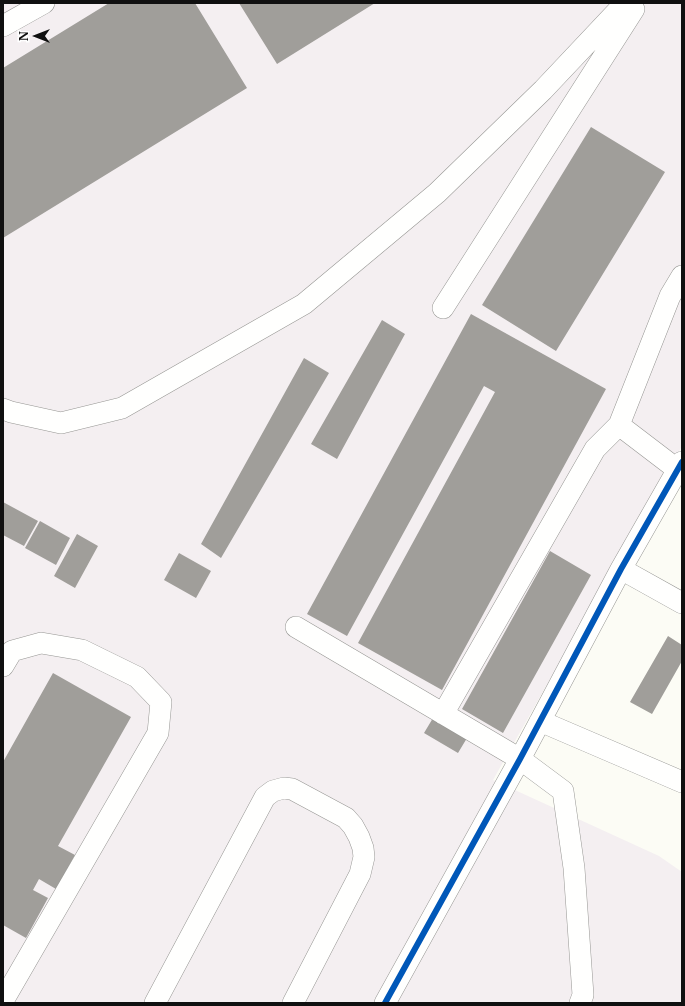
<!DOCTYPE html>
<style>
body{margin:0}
#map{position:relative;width:685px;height:1006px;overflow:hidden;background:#fcfcf5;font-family:"Libre Baskerville",serif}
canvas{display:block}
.frame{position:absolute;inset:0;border:4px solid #101010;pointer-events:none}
.north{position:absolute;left:16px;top:16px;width:40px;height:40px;-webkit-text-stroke:3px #fff;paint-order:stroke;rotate:270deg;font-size:11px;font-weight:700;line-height:16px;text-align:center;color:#101010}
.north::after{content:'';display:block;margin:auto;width:14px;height:18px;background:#101010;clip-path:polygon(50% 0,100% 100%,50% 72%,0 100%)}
</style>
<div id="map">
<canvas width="685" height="1006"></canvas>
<div class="frame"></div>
<div class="north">N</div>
</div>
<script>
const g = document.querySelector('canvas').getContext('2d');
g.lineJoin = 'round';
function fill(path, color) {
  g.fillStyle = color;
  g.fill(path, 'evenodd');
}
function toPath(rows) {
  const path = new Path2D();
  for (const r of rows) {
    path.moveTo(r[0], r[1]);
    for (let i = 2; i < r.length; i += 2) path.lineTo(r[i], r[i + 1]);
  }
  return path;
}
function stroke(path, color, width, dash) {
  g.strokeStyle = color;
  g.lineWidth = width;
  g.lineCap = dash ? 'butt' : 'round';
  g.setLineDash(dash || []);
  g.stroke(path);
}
const industrial = toPath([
 [3,3,682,3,682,446,493,780,659,856,682,872,682,1003,3,1003]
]);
const building = toPath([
 [109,3,195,3,247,88,3,238,3,68],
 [239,3,375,3,277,64],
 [591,127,665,172,556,351,482,305],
 [471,314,606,389,442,690,358,643,495,392,484,386,347,636,307,614],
 [382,320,405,334,337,459,311,444],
 [304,358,329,373,221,558,201,544],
 [3,502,38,521,24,546,3,535],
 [40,521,70,538,56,565,25,548],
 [77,534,98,546,75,588,54,576],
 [550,551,591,575,503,733,462,709],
 [179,553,211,571,196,598,164,580],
 [668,636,682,645,682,661,652,714,630,702],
 [53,673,131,717,58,846,75,855,56,889,39,879,33,890,48,898,26,938,3,925,3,762],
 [433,718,467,738,458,753,424,733]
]);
const minor = toPath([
 [3,26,44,3],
 [443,308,634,9],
 [3,409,11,412,61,423,122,408,304,304,437,193,543,90,625,3],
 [678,470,619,425,670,296,682,276],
 [621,569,682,603],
 [296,627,520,759,563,791,574,868,583,995,580,1003],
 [3,666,12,651,41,643,82,650,137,677,161,702,158,733,3,1001],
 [443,714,595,449,619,425],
 [540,721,682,782],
 [155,1003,265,797,273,791,284,788,292,789,346,818,353,826,359,837,363,848,364,857,360,874,293,1003],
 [385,1003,520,759,621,569,682,462]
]);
const cycleway = toPath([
 [385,1003,520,759,621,569,682,462]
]);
fill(industrial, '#f4eff1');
fill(building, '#a09e9a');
stroke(minor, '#969693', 22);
stroke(minor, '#fffffe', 21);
stroke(cycleway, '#0057b8', 6);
</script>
